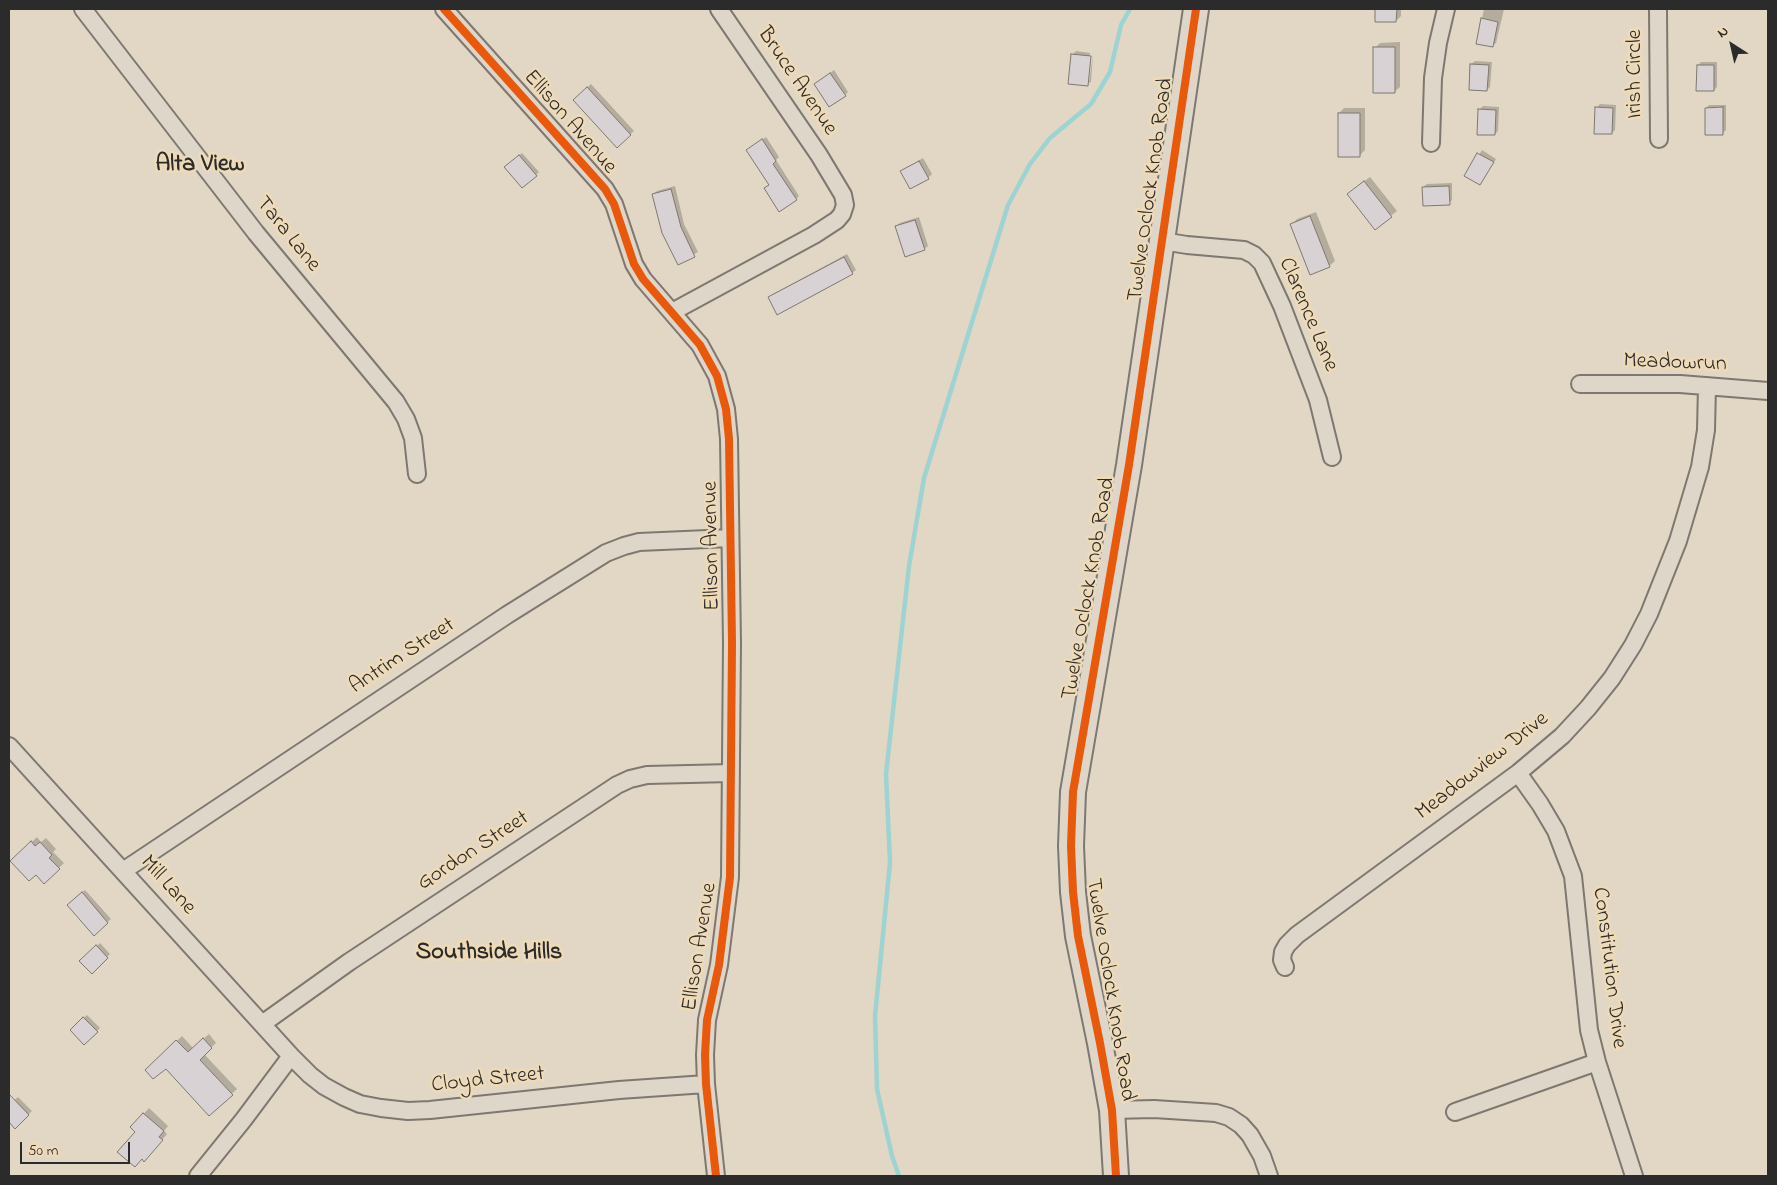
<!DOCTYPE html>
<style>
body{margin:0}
#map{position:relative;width:1777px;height:1185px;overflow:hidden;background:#e2d7c5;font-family:"Indie Flower",sans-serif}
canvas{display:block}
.frame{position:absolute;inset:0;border:10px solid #2b2b2b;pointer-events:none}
.north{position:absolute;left:1707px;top:20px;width:50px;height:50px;-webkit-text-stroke:4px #efdab8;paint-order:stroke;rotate:325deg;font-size:14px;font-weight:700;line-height:20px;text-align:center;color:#2b2b2b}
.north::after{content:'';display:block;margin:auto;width:18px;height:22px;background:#2b2b2b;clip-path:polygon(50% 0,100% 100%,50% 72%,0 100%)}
.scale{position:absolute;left:20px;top:1142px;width:110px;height:22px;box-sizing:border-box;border:2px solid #2b2b2b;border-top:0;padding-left:6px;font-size:15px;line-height:18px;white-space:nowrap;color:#2b2b2b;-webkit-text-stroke:4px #efdab8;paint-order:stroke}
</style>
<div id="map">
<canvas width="1777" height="1185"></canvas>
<div class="frame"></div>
<div class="north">N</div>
<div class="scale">50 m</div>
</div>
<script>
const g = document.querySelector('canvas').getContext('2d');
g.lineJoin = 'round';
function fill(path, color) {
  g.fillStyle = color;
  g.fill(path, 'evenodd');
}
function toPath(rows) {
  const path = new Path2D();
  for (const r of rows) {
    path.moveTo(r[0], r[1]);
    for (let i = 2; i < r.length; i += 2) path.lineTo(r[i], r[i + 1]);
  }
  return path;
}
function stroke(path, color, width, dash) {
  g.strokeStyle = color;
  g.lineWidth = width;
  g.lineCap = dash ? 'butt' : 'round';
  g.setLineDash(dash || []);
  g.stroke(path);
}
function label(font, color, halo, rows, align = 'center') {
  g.font = font + ' "Indie Flower",sans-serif';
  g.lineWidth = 5;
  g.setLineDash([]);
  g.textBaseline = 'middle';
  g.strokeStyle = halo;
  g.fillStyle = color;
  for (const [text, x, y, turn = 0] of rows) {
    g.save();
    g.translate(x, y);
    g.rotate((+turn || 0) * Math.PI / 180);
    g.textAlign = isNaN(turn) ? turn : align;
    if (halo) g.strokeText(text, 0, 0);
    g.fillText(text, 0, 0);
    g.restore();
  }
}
const shadow = toPath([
 [1377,9,1401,9,1401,16,1396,21,1376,21],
 [1484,9,1504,9,1496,43,1492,46,1477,43],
 [1400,42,1400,87,1394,92,1375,48,1380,43],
 [1076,51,1090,53,1087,83,1089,83,1087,85,1072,55],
 [1093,53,1091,82,1089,83],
 [1475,61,1492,62,1490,87,1487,90,1471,64],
 [1701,62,1717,62,1717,87,1714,90,1698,65],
 [834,70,848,92,845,95,815,84],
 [591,84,634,131,617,146,574,100],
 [1600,104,1616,105,1615,130,1612,133,1596,108],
 [1709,105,1726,105,1726,130,1722,134,1706,108],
 [1483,106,1499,107,1498,131,1495,134,1479,110],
 [1344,108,1365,108,1365,150,1360,155,1339,113],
 [766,137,779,157,776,160,799,196,796,199,765,188,770,184,747,150],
 [1482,150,1496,159,1480,184,1466,176],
 [522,153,539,172,536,175,509,164],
 [923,158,932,174,928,178,902,171],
 [1370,177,1397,211,1375,228,1354,189],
 [1452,183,1452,200,1449,203,1423,187,1427,184],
 [675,186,684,224,698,252,679,263,653,194,657,191],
 [1316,212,1335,261,1329,266,1292,224,1297,219],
 [919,217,928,246,924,249,896,226,900,223],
 [847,254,856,270,852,273,770,298,773,294],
 [37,837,41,842,46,838,56,849,53,852,64,863,44,882,36,873,12,861],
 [85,890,111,919,94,934,71,902],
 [100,943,110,954,92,972,81,961],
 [87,1015,100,1028,84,1044,71,1030],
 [209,1034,216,1043,204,1054,237,1089,209,1115,166,1067,146,1070,182,1036,193,1048],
 [18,1097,32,1111,15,1127,9,1120,9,1105],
 [149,1108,168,1126,164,1131,167,1134,149,1155,137,1132,132,1127]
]);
const stream = toPath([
 [899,1176,892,1156,877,1089,875,1016,890,863,886,774,909,566,924,478,1008,205,1030,164,1050,138,1091,104,1110,72,1121,25,1130,9]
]);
const building = toPath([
 [1375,9,1397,9,1396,22,1375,22,1375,9],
 [1481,18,1498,22,1493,47,1476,44,1481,18],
 [1373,47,1395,47,1395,93,1373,93,1373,47],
 [1071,54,1091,56,1088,86,1068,84,1071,54],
 [1470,64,1489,65,1487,91,1469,90,1470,64],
 [1697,65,1714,65,1714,91,1696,91,1697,65],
 [830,73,846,96,829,107,814,84,830,73],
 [587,87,631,135,617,148,573,100,587,87],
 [1595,107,1613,108,1612,134,1594,134,1595,107],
 [1723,107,1723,135,1705,135,1705,108,1723,107],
 [1478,109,1496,110,1495,135,1477,135,1478,109],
 [1338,113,1360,113,1360,157,1338,157,1338,113],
 [762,139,776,161,773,164,797,200,779,212,764,188,769,185,746,150,762,139],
 [1477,153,1494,162,1480,185,1464,176,1477,153],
 [519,155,537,176,522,188,504,167,519,155],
 [919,161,929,179,910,189,900,171,919,161],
 [1364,181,1392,217,1375,230,1347,194,1364,181],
 [1449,186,1450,205,1423,206,1422,187,1449,186],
 [671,189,681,227,695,257,678,265,662,233,652,194,671,189],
 [1310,216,1330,267,1310,275,1290,224,1310,216],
 [915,220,925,250,905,257,895,226,915,220],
 [844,257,853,274,777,315,768,297,844,257],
 [31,841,35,846,40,842,52,855,49,858,60,869,44,884,36,875,29,881,10,861,31,841],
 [82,892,108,923,94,936,67,905,82,892],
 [96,945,108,958,92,974,79,961,96,945],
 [83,1017,98,1032,84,1045,70,1030,83,1017],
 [203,1038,212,1048,200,1060,233,1095,209,1116,166,1069,153,1079,145,1070,176,1040,188,1052,203,1038],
 [9,1094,29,1115,15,1129,9,1122,9,1094],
 [143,1113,164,1131,159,1137,163,1140,144,1162,142,1159,135,1167,117,1152,135,1132,130,1127,143,1113]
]);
const street = toPath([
 [83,9,256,233,396,402,406,419,413,438,417,474],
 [444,9,605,189,614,204,634,264,643,279,700,345,717,376,726,409,729,439,732,643,730,877,719,965,707,1020,705,1055,706,1084,716,1176],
 [1658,9,1659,139],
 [1431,143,1433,78,1438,43,1446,9],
 [1162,241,1187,245,1244,250,1254,255,1262,263,1282,306,1318,400,1332,457],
 [672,312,814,235,837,220,842,214,845,205,843,195,819,155,719,9],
 [1580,384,1680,384,1768,391],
 [9,746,291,1056,310,1075,324,1086,344,1097,360,1104,381,1108,408,1111,430,1110,619,1090,706,1084],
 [1518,773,1540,804,1556,831,1573,876,1589,1030,1597,1062,1634,1176],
 [123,871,507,615,606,553,624,546,639,542,730,538],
 [1285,967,1282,960,1283,952,1287,945,1297,935,1518,773,1562,736,1588,708,1612,678,1633,645,1649,614,1678,541,1700,467,1706,430,1707,386],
 [262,1024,349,962,617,785,630,779,647,775,731,773],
 [1112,1110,1154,1109,1216,1113,1229,1117,1241,1125,1250,1135,1262,1156,1269,1176],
 [1455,1112,1597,1062],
 [198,1176,244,1119,291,1056]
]);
const secondary = toPath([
 [1116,1176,1112,1110,1100,1043,1078,936,1073,892,1071,846,1073,792,1129,465,1196,9]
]);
const cycleway = toPath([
 [444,9,605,189,614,204,634,264,643,279,700,345,717,376,726,409,729,439,732,643,730,877,719,965,707,1020,705,1055,706,1084,716,1176],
 [1116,1176,1112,1110,1100,1043,1078,936,1073,892,1071,846,1073,792,1129,465,1196,9]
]);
const streetNames = [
 ["Irish Circle",1636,74,-90],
 ["Bruce Avenue",796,82,56],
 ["Ellison Avenue",569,123,49],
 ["Twelve Oclock Knob Road",1152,190,-82],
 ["Tara Lane",287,235,51],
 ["Clarence Lane",1307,315,67],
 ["Meadowrun",1675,364,2],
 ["Ellison Avenue",713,546,-91],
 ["Twelve Oclock Knob Road",1090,589,-80],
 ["Antrim Street",403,657,-33],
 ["Meadowview Drive",1483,767,-38],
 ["Gordon Street",474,852,-33],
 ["Mill Lane",167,886,48],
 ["Ellison Avenue",701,947,-81],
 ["Constitution Drive",1608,968,83],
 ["Twelve Oclock Knob Road",1109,990,81],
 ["Cloyd Street",488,1081,-6]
];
const neighbourhoodNames = [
 ["Alta View",200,166],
 ["Southside Hills",489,954]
];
fill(shadow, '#0003');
stroke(stream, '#9dd3d1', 4.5);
fill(building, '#d9d2d4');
stroke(building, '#7d7870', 1);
stroke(street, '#7d7870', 20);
stroke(secondary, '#7d7870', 28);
stroke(street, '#ded6c9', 16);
stroke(secondary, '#ded6c9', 24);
stroke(cycleway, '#e8590c', 8);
label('22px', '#2b2b2b', '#efdab8', streetNames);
label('bold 24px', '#2b2b2b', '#efdab8', neighbourhoodNames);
</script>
